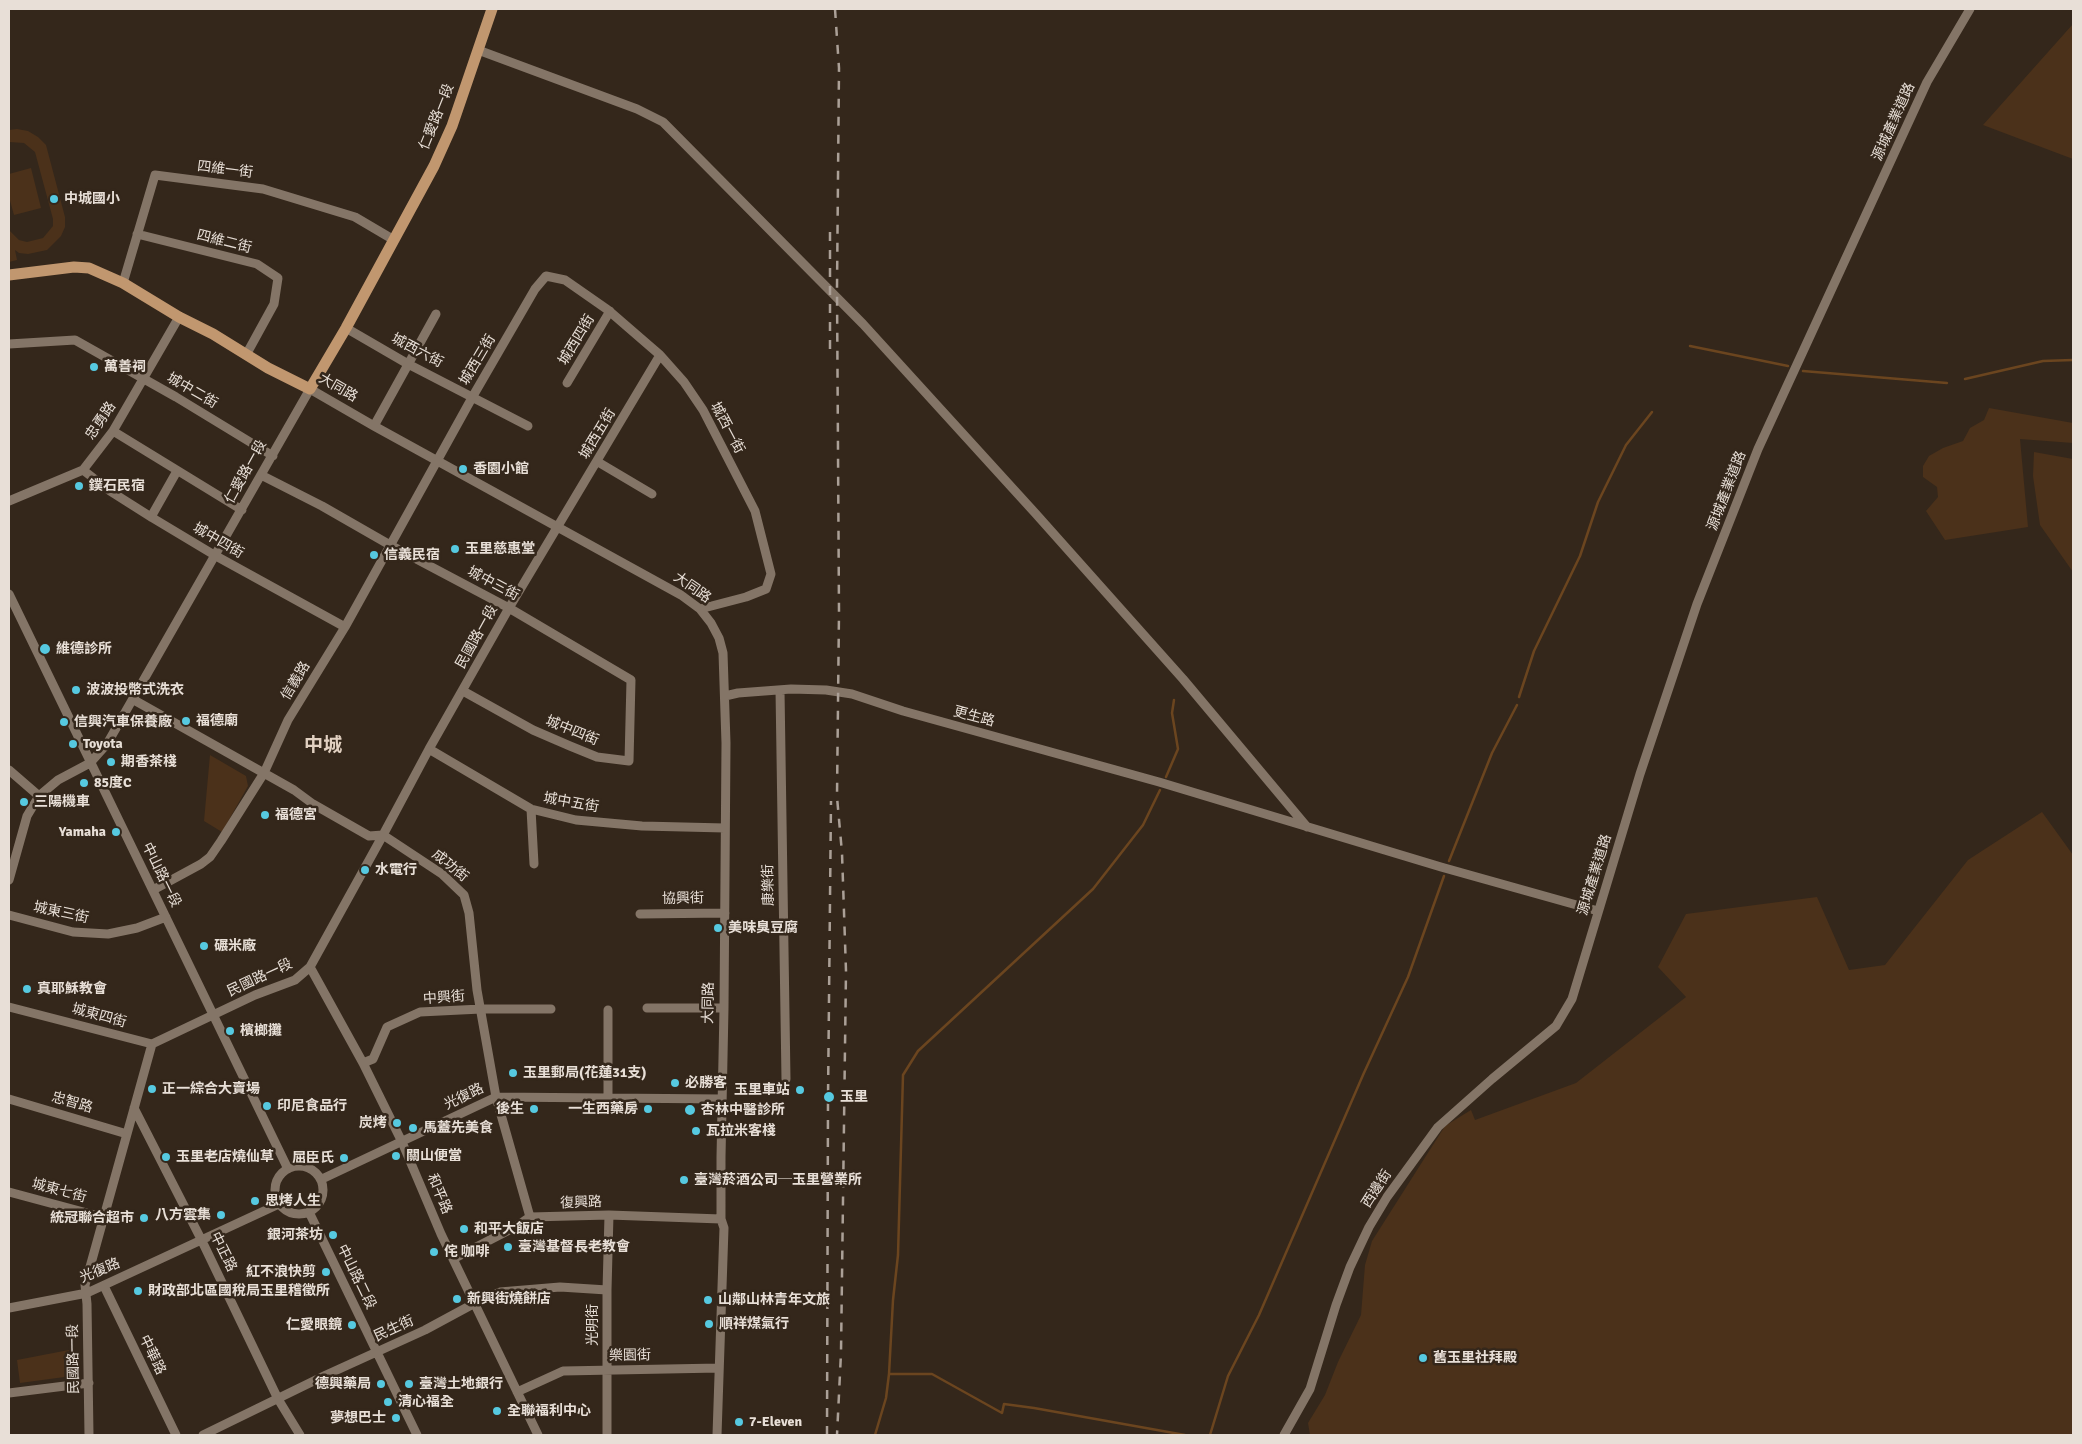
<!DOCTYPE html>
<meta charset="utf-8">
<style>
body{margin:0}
#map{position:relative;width:2082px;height:1444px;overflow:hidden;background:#34271b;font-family:Signika,sans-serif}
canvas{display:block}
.frame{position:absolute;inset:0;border:10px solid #e8dfd7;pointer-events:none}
</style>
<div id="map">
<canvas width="2082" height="1444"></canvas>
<div class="frame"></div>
</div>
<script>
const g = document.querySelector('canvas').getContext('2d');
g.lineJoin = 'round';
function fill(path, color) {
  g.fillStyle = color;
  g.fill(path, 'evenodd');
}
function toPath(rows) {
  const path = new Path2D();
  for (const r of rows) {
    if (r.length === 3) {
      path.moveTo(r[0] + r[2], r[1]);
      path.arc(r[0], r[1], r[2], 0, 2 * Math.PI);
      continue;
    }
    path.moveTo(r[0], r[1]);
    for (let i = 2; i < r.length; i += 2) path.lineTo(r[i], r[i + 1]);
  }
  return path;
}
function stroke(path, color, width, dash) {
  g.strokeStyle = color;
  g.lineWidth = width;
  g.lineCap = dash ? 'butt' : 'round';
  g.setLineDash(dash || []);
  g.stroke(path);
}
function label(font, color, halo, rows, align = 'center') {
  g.font = font + ' Signika,"Noto Sans TC",sans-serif';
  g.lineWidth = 5;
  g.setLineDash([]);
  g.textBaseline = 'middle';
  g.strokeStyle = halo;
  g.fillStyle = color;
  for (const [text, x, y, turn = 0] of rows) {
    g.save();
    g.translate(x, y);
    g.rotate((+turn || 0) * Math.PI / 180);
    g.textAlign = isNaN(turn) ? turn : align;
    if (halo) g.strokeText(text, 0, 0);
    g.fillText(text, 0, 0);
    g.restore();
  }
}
const green = toPath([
 [2073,24,2073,159,1983,125],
 [17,129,28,131,38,137,46,145,65,217,65,227,61,236,47,250,28,254,19,253,15,250,17,260,9,262,9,230,19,240,27,242,43,238,53,226,53,219,35,152,24,143,9,142,9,130],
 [31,168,41,208,14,215,9,197,9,174],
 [1989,408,2073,423,2073,443,2020,439,2028,527,1945,540,1926,511,1938,497,1937,487,1923,477,1923,466,1929,456,1943,448,1963,441,1970,428,1984,420],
 [2034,452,2073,459,2073,572,2040,525,2033,476],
 [210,755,246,776,248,786,222,832,204,821],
 [2042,812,2073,855,2073,1435,1310,1435,1308,1423,1325,1395,1338,1362,1361,1315,1365,1265,1372,1241,1445,1126,1471,1110,1475,1120,1576,1083,1686,997,1658,967,1686,914,1817,897,1849,970,1885,965,1968,860],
 [74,1349,72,1376,20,1383,17,1360]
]);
const stream = toPath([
 [1690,346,1788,366],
 [1803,371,1947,383],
 [1965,379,2043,361,2073,360],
 [1519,697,1534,651,1580,556,1598,502,1626,445,1652,412],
 [1166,777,1178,749,1172,713,1174,700],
 [1449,861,1492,753,1517,705],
 [889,1374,893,1300,898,1255,903,1075,918,1051,1093,889,1143,825,1160,790],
 [875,1435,886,1398,889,1374,932,1374,1002,1413,1004,1404,1034,1408,1185,1435],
 [1210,1435,1228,1376,1259,1315,1363,1075,1408,977,1444,876]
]);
const minor = toPath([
 [478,50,637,109,663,122,863,324,1036,514,1183,679,1307,827],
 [137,234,257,264,278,278,274,304,246,355],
 [123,283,155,175,263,189,355,217,394,240],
 [346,328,408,364,528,426],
 [9,344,75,340,176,397,273,456],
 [567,383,610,311],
 [374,426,436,314],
 [113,431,242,510],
 [598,462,652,494],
 [83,470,110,491,151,517,216,556,345,627],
 [261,475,322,506,390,545,509,608,631,680,629,761,597,757,570,746,533,730,463,691],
 [9,501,83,470,113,431,179,317],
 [151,517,177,471],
 [9,594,288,1169],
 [780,690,786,1079],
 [725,696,738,693,791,689,826,690,852,694,903,711,1159,782,1441,867,1598,911],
 [134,700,294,790,313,804,369,836,383,835,442,874,464,895,469,913,477,990,496,1097,530,1217],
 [429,749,531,809,576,820,642,826,725,828],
 [9,770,39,796],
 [531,809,534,864],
 [9,880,27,816,39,796,58,780,90,763,107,744,310,389,374,426,681,595,700,609,711,623,719,638,723,653,726,743,724,1008,721,1157,721,1219,724,1228,717,1435],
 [153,890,201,864,210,857,221,841,264,773,288,720,345,627,473,396,535,289,546,276,565,280,608,310,660,355,684,382,703,410,755,511,771,574,766,589,746,597,700,609],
 [640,914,725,913],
 [9,915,73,932,108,934,137,928,166,917],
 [310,967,363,1063,402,1142,441,1234,538,1435],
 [9,1007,152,1044],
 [647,1008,724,1008],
 [608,1010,608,1097],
 [363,1063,373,1059,387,1027,420,1012,481,1009,551,1009],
 [9,1099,127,1134],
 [134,1108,201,1239,278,1399,300,1435],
 [299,1190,24],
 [322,1179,496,1097,722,1099],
 [9,1192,102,1217],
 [309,1212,417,1435],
 [453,1259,517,1226,530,1217,609,1215,721,1219],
 [104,1286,176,1435],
 [9,1308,87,1293,279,1204],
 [517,1392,563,1371,719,1368],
 [9,1393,89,1383],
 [89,1435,87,1304,85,1285,152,1044,255,995,295,980,310,967,383,835,429,749,509,608,660,355],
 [203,1435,326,1375,425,1330,475,1303,500,1292,560,1287,607,1290],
 [607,1435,607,1290,609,1215],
 [1284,1435,1310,1389,1336,1305,1350,1267,1369,1227,1387,1197,1438,1127,1492,1079,1556,1026,1572,999,1640,774,1697,604,1758,449,1927,82,1970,9]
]);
const major = toPath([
 [9,275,74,267,89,268,123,283,179,317,213,334,268,368,310,389,346,328,434,166,452,126,492,9]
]);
const rail = toPath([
 [835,9,839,68,837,289,839,612,837,797,842,853,846,971,841,1353,837,1435],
 [830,349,830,224],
 [827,1435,828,1099,831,801]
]);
const markers = [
 [54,199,5,"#56c9e0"],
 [94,367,5,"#56c9e0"],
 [463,469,5,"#56c9e0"],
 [79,486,5,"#56c9e0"],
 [455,549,5,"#56c9e0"],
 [374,555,5,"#56c9e0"],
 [45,649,6,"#56c9e0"],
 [76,690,5,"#56c9e0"],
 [186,721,5,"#56c9e0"],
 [64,722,5,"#56c9e0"],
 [73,744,5,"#56c9e0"],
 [111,762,5,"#56c9e0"],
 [84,783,5,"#56c9e0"],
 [24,802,5,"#56c9e0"],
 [265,815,5,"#56c9e0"],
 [116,832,5,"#56c9e0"],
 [365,870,5,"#56c9e0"],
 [718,928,5,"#56c9e0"],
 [204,946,5,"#56c9e0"],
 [27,989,5,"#56c9e0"],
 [230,1031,5,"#56c9e0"],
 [513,1073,5,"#56c9e0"],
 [675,1083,5,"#56c9e0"],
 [152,1089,5,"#56c9e0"],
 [800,1090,5,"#56c9e0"],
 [829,1097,6,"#56c9e0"],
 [267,1106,5,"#56c9e0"],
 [534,1109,5,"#56c9e0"],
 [648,1109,5,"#56c9e0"],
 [690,1110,6,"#56c9e0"],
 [397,1123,5,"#56c9e0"],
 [413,1128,5,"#56c9e0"],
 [696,1131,5,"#56c9e0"],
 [396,1156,5,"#56c9e0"],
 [166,1157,5,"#56c9e0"],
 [344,1158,5,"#56c9e0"],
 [684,1180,5,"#56c9e0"],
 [255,1201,5,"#56c9e0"],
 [221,1215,5,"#56c9e0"],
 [144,1218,5,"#56c9e0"],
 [464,1229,5,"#56c9e0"],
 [333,1235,5,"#56c9e0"],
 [508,1247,5,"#56c9e0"],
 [434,1252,5,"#56c9e0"],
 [326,1272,5,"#56c9e0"],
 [138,1291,5,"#56c9e0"],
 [457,1299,5,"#56c9e0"],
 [708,1300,5,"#56c9e0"],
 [709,1324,5,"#56c9e0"],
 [352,1325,5,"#56c9e0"],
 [1423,1358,5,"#56c9e0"],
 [381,1384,5,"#56c9e0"],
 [409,1384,5,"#56c9e0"],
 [388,1402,5,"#56c9e0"],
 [497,1411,5,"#56c9e0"],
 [396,1418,5,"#56c9e0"],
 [739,1422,5,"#56c9e0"]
];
const streetNames = [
 ["仁愛路一段",437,117,-68],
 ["源城產業道路",1894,122,-66],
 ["四維一街",225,170,7],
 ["四維二街",224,242,14],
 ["城西四街",577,340,-59],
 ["城西六街",417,351,28],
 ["城西三街",478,360,-59],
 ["大同路",338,388,30],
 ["城中二街",192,391,30],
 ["忠勇路",101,421,-56],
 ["城西一街",727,428,62],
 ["城西五街",598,434,-59],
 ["仁愛路一段",246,472,-61],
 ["源城產業道路",1727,491,-69],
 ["城中四街",218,541,30],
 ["城中三街",493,584,28],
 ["大同路",692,588,35],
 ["民國路一段",477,637,-61],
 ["信義路",296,681,-59],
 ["更生路",974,717,15],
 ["城中四街",572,731,22],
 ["城中五街",571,803,10],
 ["成功街",450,866,39],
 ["中山路一段",161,875,64],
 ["源城產業道路",1595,875,-73],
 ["康樂街",769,885,-91],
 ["協興街",683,899,-1],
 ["城東三街",61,913,12],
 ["民國路一段",260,978,-25],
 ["中興街",444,998,-4],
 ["大同路",709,1003,-89],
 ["城東四街",99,1016,15],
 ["光復路",464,1097,-26],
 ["忠智路",72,1103,16],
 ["西邊街",1377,1189,-57],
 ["城東七街",59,1191,15],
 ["和平路",439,1194,67],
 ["復興路",581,1203,-2],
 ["中正路",223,1252,64],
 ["光復路",100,1271,-23],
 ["中山路二段",356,1277,64],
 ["光明街",593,1325,-90],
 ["民生街",394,1329,-25],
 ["中華路",152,1355,64],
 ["樂園街",630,1356,-1],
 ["民國路一段",74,1359,-91]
];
const poiNames = [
 ["中城國小",64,199],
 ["萬善祠",104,367],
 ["香園小館",473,469],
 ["鏷石民宿",89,486],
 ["玉里慈惠堂",465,549],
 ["信義民宿",384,555],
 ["維德診所",56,649],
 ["波波投幣式洗衣",86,690],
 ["福德廟",196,721],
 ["信興汽車保養廠",74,722],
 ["Toyota",83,744],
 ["期香茶棧",121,762],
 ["85度C",94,783],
 ["三陽機車",34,802],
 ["福德宮",275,815],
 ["Yamaha",106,832,"right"],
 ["水電行",375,870],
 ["美味臭豆腐",728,928],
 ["碾米廠",214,946],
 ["真耶穌教會",37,989],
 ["檳榔攤",240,1031],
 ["玉里郵局(花蓮31支)",523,1073],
 ["必勝客",685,1083],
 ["正一綜合大賣場",162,1089],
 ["玉里車站",790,1090,"right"],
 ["玉里",840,1097],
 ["印尼食品行",277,1106],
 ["後生",524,1109,"right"],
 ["一生西藥房",638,1109,"right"],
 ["杏林中醫診所",701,1110],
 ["炭烤",387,1123,"right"],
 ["馬蓋先美食",423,1128],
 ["瓦拉米客棧",706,1131],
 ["關山便當",406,1156],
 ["玉里老店燒仙草",176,1157],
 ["屈臣氏",334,1158,"right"],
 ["臺灣菸酒公司─玉里營業所",694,1180],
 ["思烤人生",265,1201],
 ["八方雲集",211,1215,"right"],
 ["統冠聯合超市",134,1218,"right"],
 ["和平大飯店",474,1229],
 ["銀河茶坊",323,1235,"right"],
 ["臺灣基督長老教會",518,1247],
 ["侘 咖啡",444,1252],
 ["紅不浪快剪",316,1272,"right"],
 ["財政部北區國稅局玉里稽徵所",148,1291],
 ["新興街燒餅店",467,1299],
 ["山鄰山林青年文旅",718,1300],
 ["順祥煤氣行",719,1324],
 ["仁愛眼鏡",342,1325,"right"],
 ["舊玉里社拜殿",1433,1358],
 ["德興藥局",371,1384,"right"],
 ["臺灣土地銀行",419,1384],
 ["清心福全",398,1402],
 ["全聯福利中心",507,1411],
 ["夢想巴士",386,1418,"right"],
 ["7-Eleven",749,1422]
];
const districtNames = [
 ["中城",323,746]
];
fill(green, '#4b311a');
stroke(stream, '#6b451f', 2.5);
stroke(minor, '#847567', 9);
stroke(major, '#c1976f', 11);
stroke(rail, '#aba097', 2.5, [9, 9]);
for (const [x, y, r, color] of markers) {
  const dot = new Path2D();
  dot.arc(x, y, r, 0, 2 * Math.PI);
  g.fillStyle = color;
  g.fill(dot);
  stroke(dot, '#34271b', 2);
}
label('14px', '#e8dfd7', '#34271b', streetNames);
label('bold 14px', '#e8dfd7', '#34271b', poiNames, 'left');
label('bold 19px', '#e1d0c1', '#34271b', districtNames);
</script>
